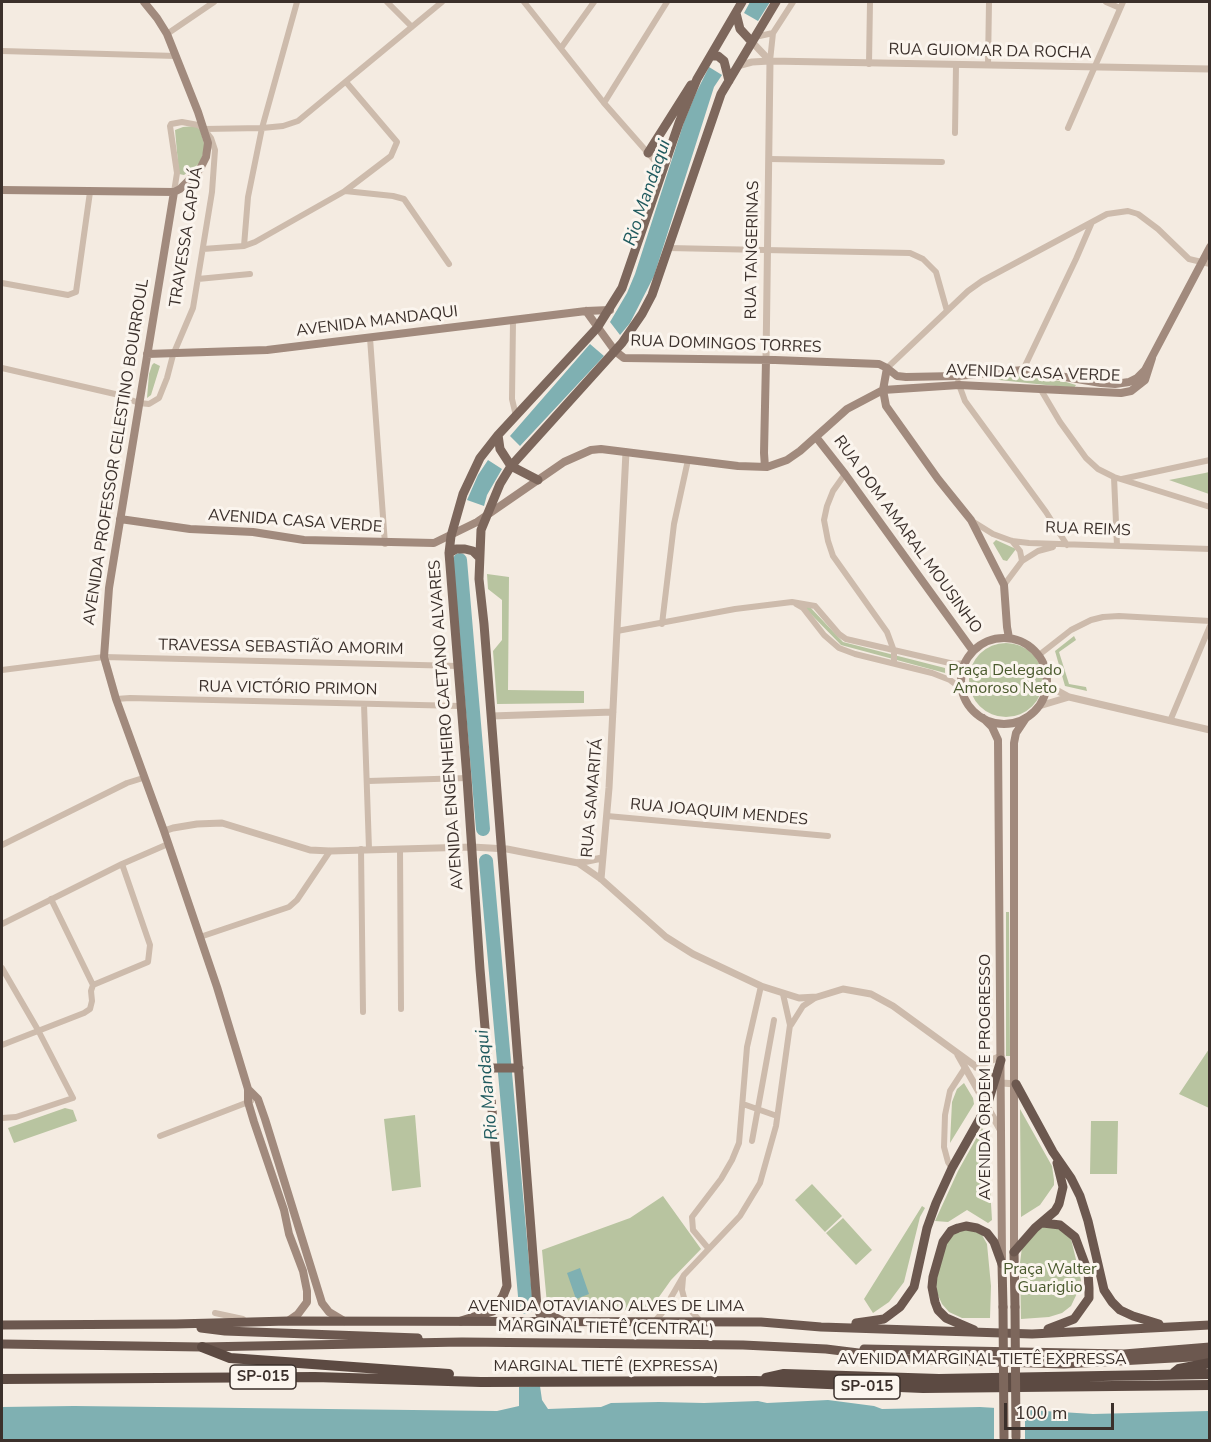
<!DOCTYPE html>
<meta charset="utf-8">
<style>
body{margin:0}
#map{position:relative;width:1211px;height:1442px;overflow:hidden;background:#f4ebe1;font-family:"Nunito Sans",sans-serif}
canvas{display:block}
.frame{position:absolute;inset:0;border:3px solid #3b302b;pointer-events:none}
.scale{position:absolute;left:1004px;top:1403px;width:110px;height:27px;box-sizing:border-box;border:3px solid #3b302b;border-top:0;padding-left:8px;font-size:18px;line-height:21px;white-space:nowrap;color:#3b302b;-webkit-text-stroke:4px #fbf5ee;paint-order:stroke}
</style>
<div id="map">
<canvas width="1211" height="1442"></canvas>
<div class="frame"></div>
<div class="scale">100 m</div>
</div>
<script>
const g = document.querySelector('canvas').getContext('2d');
g.lineJoin = 'round';
function fill(path, color) {
  g.fillStyle = color;
  g.fill(path, 'evenodd');
}
function toPath(rows) {
  const path = new Path2D();
  for (const r of rows) {
    if (r.length === 3) {
      path.moveTo(r[0] + r[2], r[1]);
      path.arc(r[0], r[1], r[2], 0, 2 * Math.PI);
      continue;
    }
    path.moveTo(r[0], r[1]);
    for (let i = 2; i < r.length; i += 2) path.lineTo(r[i], r[i + 1]);
  }
  return path;
}
function stroke(path, color, width, dash) {
  g.strokeStyle = color;
  g.lineWidth = width;
  g.lineCap = dash ? 'butt' : 'round';
  g.setLineDash(dash || []);
  g.stroke(path);
}
function label(font, color, halo, rows, align = 'center') {
  g.font = font + ' "Nunito Sans",sans-serif';
  g.lineWidth = 6;
  g.setLineDash([]);
  g.textBaseline = 'middle';
  g.strokeStyle = halo;
  g.fillStyle = color;
  for (const [text, x, y, turn = 0] of rows) {
    g.save();
    g.translate(x, y);
    g.rotate((+turn || 0) * Math.PI / 180);
    g.textAlign = isNaN(turn) ? turn : align;
    if (halo) g.strokeText(text, 0, 0);
    g.fillText(text, 0, 0);
    g.restore();
  }
}
const green = toPath([
 [195,126,200,129,205,147,200,163,184,175,179,174,175,130,183,127],
 [154,363,160,366,151,395,147,398,149,374,152,365],
 [1013,374,1066,382,1076,385,1074,388,990,379],
 [1209,472,1209,494,1169,480,1205,473],
 [996,540,1016,549,1007,561,1003,560,993,543],
 [487,574,509,577,508,690,584,691,584,703,497,704,493,651,502,640,502,600,488,589],
 [809,606,843,642,945,668,945,673,841,645,804,607],
 [1074,636,1076,640,1059,652,1069,684,1086,687,1087,691,1065,686,1055,651],
 [1006,680,37],
 [1006,912,1009,912,1010,1056,1006,1056],
 [1209,1049,1209,1108,1179,1094],
 [964,1083,973,1098,974,1104,950,1143,952,1102,957,1089],
 [65,1108,73,1110,77,1121,14,1143,8,1128],
 [1020,1109,1052,1166,1054,1180,1054,1185,1040,1205,1021,1217],
 [415,1115,421,1187,392,1191,384,1119],
 [1091,1121,1118,1121,1117,1174,1090,1174],
 [982,1128,987,1138,992,1220,988,1223,967,1210,948,1222,935,1221,958,1171],
 [812,1184,842,1216,825,1232,795,1200],
 [663,1196,701,1249,671,1280,649,1311,551,1308,547,1304,542,1250,630,1218],
 [922,1206,925,1208,920,1217,904,1282,889,1302,873,1313,864,1299],
 [843,1218,872,1250,856,1265,826,1233],
 [1044,1226,1055,1226,1071,1239,1081,1280,1080,1287,1071,1306,1062,1313,1049,1317,1021,1319,1020,1263,1022,1247,1027,1238],
 [958,1229,973,1230,982,1235,987,1244,991,1286,990,1318,962,1318,949,1312,942,1304,937,1293,936,1283,943,1244]
]);
const water = toPath([
 [750,2,770,2,758,21,744,13],
 [709,67,722,75,714,87,654,276,630,323,620,335,610,322,627,293,635,274,684,122,696,93],
 [590,344,604,356,520,446,510,436],
 [488,460,502,469,487,495,484,506,467,500,478,475],
 [580,1268,589,1294,576,1299,567,1273],
 [540,1386,542,1400,548,1409,601,1407,611,1403,659,1402,704,1403,758,1401,767,1403,828,1400,874,1406,882,1409,980,1407,1093,1414,1209,1411,1210,1440,2,1440,2,1407,74,1406,497,1411,519,1406,519,1387]
]);
const pier = toPath([
 [994,1405,1025,1407,1025,1440,994,1440]
]);
const river = toPath([
 [460,560,483,829],
 [486,861,526,1307]
]);
const minor = toPath([
 [387,2,412,27],
 [524,2,604,103,662,169],
 [1106,2,1120,8],
 [167,34,214,2],
 [755,37,773,33],
 [561,48,594,2],
 [2,51,176,56],
 [770,61,773,33,793,2],
 [869,64,870,2],
 [988,65,989,2],
 [604,103,667,2],
 [1068,128,1123,2],
 [204,129,262,128,283,126,298,121,442,2],
 [955,133,956,65],
 [769,159,942,162],
 [345,191,391,156,397,142,346,82],
 [244,246,248,197,262,128,297,2],
 [668,248,910,253,923,259,936,272,947,311],
 [203,249,244,246,255,242,345,191,393,196,404,199,449,264],
 [198,279,250,274],
 [2,283,68,295,76,292,90,192],
 [513,321,512,399,516,416],
 [370,338,385,544],
 [2,368,115,394,139,403,149,404,159,398,167,378,173,355,193,308,212,192,215,150,211,138,204,129,198,125,182,122,171,124,170,126,177,173,174,192],
 [887,368,968,291,982,281,1107,214,1128,211,1138,214,1158,229,1189,259,1210,264],
 [1023,370,1076,259,1092,222],
 [958,382,965,401,1046,512,1067,545],
 [1041,390,1060,422,1086,458,1098,469,1114,477,1210,507],
 [845,474,833,491,827,506,824,520,828,541,833,556,887,632,894,651,894,663],
 [1114,477,1117,546],
 [1122,479,1210,460],
 [972,521,993,534,1012,541,1029,543,1210,549],
 [1012,541,1020,551,1022,561],
 [1004,585,1022,561,1038,551,1053,547],
 [796,604,803,608,824,635,839,648,855,654,932,673,950,680,962,689],
 [662,624,674,524,688,460],
 [617,631,735,609,792,602,815,606,839,634,846,639,954,664,965,663],
 [1039,655,1071,630,1091,620,1103,617,1119,616,1210,621],
 [2,670,104,657,458,666],
 [116,699,130,698,460,706],
 [364,704,369,849],
 [1170,721,1210,626],
 [368,781,467,778],
 [607,816,828,836],
 [2,845,127,783,143,778],
 [361,849,363,1012],
 [400,849,401,1009],
 [2,924,122,864,168,844],
 [200,937,289,907,297,900,330,851],
 [2,968,38,1030,73,1098,16,1117,2,1118],
 [93,985,148,962,150,945,122,864],
 [791,1025,803,1006,815,998],
 [2,1045,84,1013,90,1009,92,1001,91,991,93,985,51,899],
 [743,1104,777,1116],
 [160,1136,251,1101],
 [752,1141,774,1020],
 [952,1168,948,1162,944,1147,945,1115,950,1091,965,1068],
 [708,1248,693,1230,692,1217,721,1179,732,1160,739,1143,747,1047,761,986],
 [683,1278,682,1290,686,1305,701,1322],
 [215,1313,243,1319],
 [655,1321,662,1313,684,1275,740,1216,760,1183,776,1126,790,1025,783,994]
]);
const tertiary = toPath([
 [752,42,770,61,1210,69],
 [737,66,752,62,770,61,766,360],
 [1047,685,1069,697,1210,730],
 [1039,706,1069,697],
 [491,716,613,712],
 [164,831,173,828,197,824,222,823,310,850,330,851,472,847,507,849,578,863,602,858],
 [578,863,601,879,666,937,693,954,761,986,799,998,817,997,843,989,871,994,893,1006,996,1081,1002,1083,1016,1084],
 [601,879,609,788,626,452],
 [958,1055,1001,1131],
 [976,1067,1001,1056]
]);
const secondary = toPath([
 [2,190,174,192,180,189,200,169,206,157,208,143,198,112,167,34,157,18,144,2],
 [174,192,109,588,104,657,116,699,164,831,217,987,248,1089,248,1102,254,1122,284,1210,289,1234,303,1271,307,1291,307,1302,298,1314,288,1321],
 [586,311,615,351,624,358,775,360,879,364,887,368,897,376,906,377,957,376,1023,370,1101,383,1115,384,1129,382,1137,378,1145,370,1210,247],
 [147,354,267,350,586,311,610,310],
 [887,368,883,390,886,406,938,479,971,520,1004,585,1007,627,1009,638],
 [816,437,845,474,973,651],
 [765,467,764,453,766,360],
 [120,519,190,529,253,532,304,540,434,543,477,522,564,462,591,450,601,449,738,466,767,467,787,460,800,451,847,409,883,390,959,385,1121,393,1131,391,1145,380,1152,358],
 [1004,681,43],
 [983,718,992,727,998,740,1002,1261],
 [248,1089,258,1099,265,1119,322,1303,329,1312,344,1321],
 [1014,1252,1014,743,1016,733,1026,718]
]);
const primary = toPath([
 [736,13,740,29,752,42],
 [711,56,718,56,724,61,729,81],
 [648,153,691,85],
 [498,435,500,449,511,466,538,480],
 [449,553,456,549,465,549,473,551,479,557],
 [489,1068,519,1068],
 [1014,1252,1015,1307],
 [1002,1264,1003,1307],
 [461,1321,493,1311,503,1296,507,1286,480,969,467,778,449,553,451,536,463,494,480,458,498,435,597,328,622,288,679,123,697,79,742,2],
 [562,1321,554,1317,541,1316,537,1307,484,624,479,579,481,530,500,484,511,466,622,343,642,314,652,295,721,94,776,2]
]);
const trunk = toPath([
 [1016,1084,1053,1152,1071,1178,1080,1196,1088,1221,1104,1290,1112,1302,1120,1310,1133,1316,1159,1324],
 [1043,1223,1060,1225,1075,1237,1088,1272,1089,1288,1089,1298,1074,1319,1048,1329],
 [1014,1252,1035,1228,1055,1211,1059,1204,1063,1187,1057,1163],
 [856,1323,884,1319,900,1307,914,1287,927,1228,936,1203,952,1168,987,1106,1001,1060],
 [2,1325,176,1324,288,1321,761,1322,821,1327,1032,1334,1210,1325],
 [201,1328,225,1331,418,1338],
 [974,1330,946,1318,938,1310,935,1302,932,1287,933,1277,943,1242,951,1231,958,1228,966,1226,977,1228,987,1233,994,1242,1002,1264],
 [2,1344,202,1347,462,1342,743,1345,826,1349,907,1359,1064,1364,1210,1356],
 [864,1349,1124,1354,1210,1347]
]);
const motorway = toPath([
 [202,1347,230,1358,449,1374],
 [1174,1373,1179,1369,1210,1363],
 [766,1378,784,1374,939,1379,1210,1374],
 [2,1379,315,1377,481,1382,756,1381,923,1388,1210,1385]
]);
const primaryBridge = toPath([
 [1003,1307,1004,1438],
 [1015,1307,1016,1437]
]);
const shields = [
 [263,1377,66],
 [867,1387,66]
];
const shieldNames = [
 ["SP-015",263,1377],
 ["SP-015",867,1387]
];
const streetNames = [
 ["RUA GUIOMAR DA ROCHA",990,52,1],
 ["TRAVESSA CAPUÁ",187,237,-81],
 ["RUA TANGERINAS",753,250,-89],
 ["AVENIDA MANDAQUI",377,322,-7],
 ["RUA DOMINGOS TORRES",726,345,2],
 ["AVENIDA CASA VERDE",1033,374,2],
 ["AVENIDA PROFESSOR CELESTINO BOURROUL",117,452,-81],
 ["AVENIDA CASA VERDE",295,522,4],
 ["RUA REIMS",1088,530,2],
 ["RUA DOM AMARAL MOUSINHO",907,535,54],
 ["TRAVESSA SEBASTIÃO AMORIM",281,648,1],
 ["RUA VICTÓRIO PRIMON",288,689,1],
 ["AVENIDA ENGENHEIRO CAETANO ALVARES",447,725,-94],
 ["RUA SAMARITÁ",593,798,-85],
 ["RUA JOAQUIM MENDES",719,813,5],
 ["AVENIDA ORDEM E PROGRESSO",986,1077,-90],
 ["AVENIDA OTAVIANO ALVES DE LIMA",606,1307],
 ["MARGINAL TIETÊ (CENTRAL)",606,1329,1],
 ["AVENIDA MARGINAL TIETÊ EXPRESSA",982,1360],
 ["MARGINAL TIETÊ (EXPRESSA)",606,1367]
];
const parkNames = [
 ["Praça Delegado",1005,671],
 ["Amoroso Neto",1005,689],
 ["Praça Walter",1050,1270],
 ["Guariglio",1050,1288]
];
const waterNames = [
 ["Rio Mandaqui",648,193,-71],
 ["Rio Mandaqui",488,1085,-95]
];
fill(green, '#b8c4a0');
fill(water, '#7fb0b2');
fill(pier, '#f4ebe1');
stroke(river, '#7fb0b2', 14);
stroke(minor, '#cdbbac', 6);
stroke(tertiary, '#cdbbac', 7);
stroke(secondary, '#a18a7d', 8);
stroke(primary, '#7d675c', 9);
stroke(trunk, '#6c584f', 9);
stroke(motorway, '#5c4a42', 10);
stroke(primaryBridge, '#7d675c', 9);
for (const [x, y, w] of shields) {
  const box = new Path2D();
  box.roundRect(x - w / 2, y - 12, w, 24, 4.5);
  g.fillStyle = '#fbf5ee';
  g.fill(box);
  stroke(box, '#3b302b', 1.5);
}
label('bold 15px', '#3b302b', null, shieldNames);
label('16px', '#3b302b', '#fbf5ee', streetNames);
label('16px', '#4a5a2e', '#fbf5ee', parkNames);
label('italic 18px', '#1f5a5e', '#fbf5ee', waterNames);
</script>
